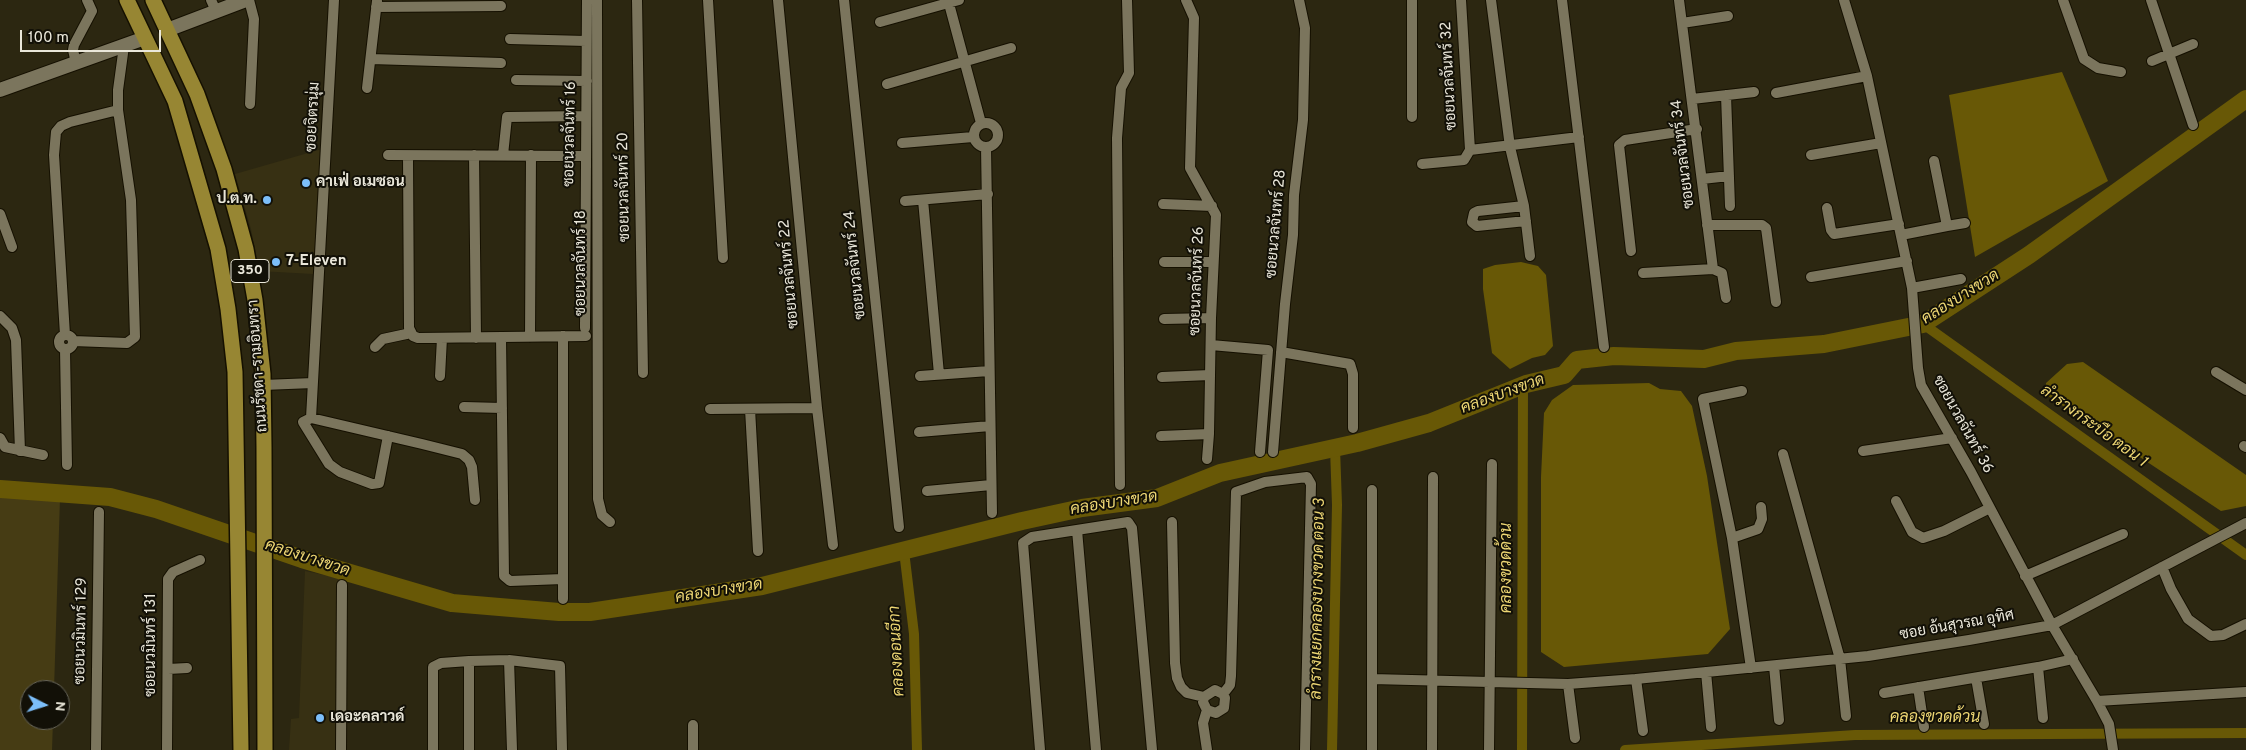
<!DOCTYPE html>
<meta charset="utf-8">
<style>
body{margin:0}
#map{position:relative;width:2246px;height:750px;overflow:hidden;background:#2c2711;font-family:Overpass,sans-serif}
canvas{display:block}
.north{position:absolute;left:20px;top:680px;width:50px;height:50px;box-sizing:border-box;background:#121007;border:1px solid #68665b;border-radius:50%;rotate:95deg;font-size:14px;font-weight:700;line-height:20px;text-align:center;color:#eae7da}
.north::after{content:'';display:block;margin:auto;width:18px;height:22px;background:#7cbef9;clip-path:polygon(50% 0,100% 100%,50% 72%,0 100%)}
.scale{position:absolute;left:20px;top:30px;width:141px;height:22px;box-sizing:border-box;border:2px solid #eae7da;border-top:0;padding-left:6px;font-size:15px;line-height:18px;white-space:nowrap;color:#eae7da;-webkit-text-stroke:4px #121007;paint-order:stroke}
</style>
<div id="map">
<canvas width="2246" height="750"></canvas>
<div class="north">N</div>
<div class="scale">100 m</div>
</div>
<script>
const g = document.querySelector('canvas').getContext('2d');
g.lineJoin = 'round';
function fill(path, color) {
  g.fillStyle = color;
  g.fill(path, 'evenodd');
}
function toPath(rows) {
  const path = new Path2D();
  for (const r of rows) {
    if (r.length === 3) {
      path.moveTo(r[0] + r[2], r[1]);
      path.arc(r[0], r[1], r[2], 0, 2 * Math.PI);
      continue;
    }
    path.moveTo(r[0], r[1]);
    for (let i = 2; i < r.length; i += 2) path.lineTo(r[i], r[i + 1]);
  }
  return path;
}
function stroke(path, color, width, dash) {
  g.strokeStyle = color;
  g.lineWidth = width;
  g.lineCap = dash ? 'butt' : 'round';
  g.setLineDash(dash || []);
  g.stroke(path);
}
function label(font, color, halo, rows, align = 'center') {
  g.font = font + ' Overpass,Sarabun,sans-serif';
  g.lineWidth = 4;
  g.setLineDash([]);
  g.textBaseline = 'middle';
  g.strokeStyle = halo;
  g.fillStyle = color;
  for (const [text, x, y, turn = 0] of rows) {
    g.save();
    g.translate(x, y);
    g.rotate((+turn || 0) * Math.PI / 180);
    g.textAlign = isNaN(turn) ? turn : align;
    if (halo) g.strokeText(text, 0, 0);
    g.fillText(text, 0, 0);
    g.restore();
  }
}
const built = toPath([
 [322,149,313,274,259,271,251,229,235,174],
 [305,571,339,578,339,750,289,750,291,719,299,718]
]);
const green = toPath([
 [0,497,60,498,54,690,30,690,30,720,53,720,52,750,0,750]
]);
const water = toPath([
 [2062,72,2108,181,1975,257,1949,95],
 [1521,262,1538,266,1546,275,1553,346,1545,355,1532,358,1510,369,1492,353,1483,289,1483,269,1495,265],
 [2083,362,2246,475,2246,506,2221,511,2045,394,2046,383,2067,364],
 [1649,383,1660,389,1681,391,1692,406,1707,476,1730,629,1708,654,1564,667,1541,652,1541,477,1544,413,1552,400,1573,385]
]);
const canal = toPath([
 [1923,324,2246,555],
 [904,551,914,634,917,750],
 [1332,750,1337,505,1335,448],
 [1522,750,1523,386],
 [1625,750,1855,735,2246,733]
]);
const river = toPath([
 [0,489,110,497,156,509,302,559,452,603,559,612,590,612,762,586,1022,521,1082,508,1157,498,1220,473,1357,443,1429,423,1526,384,1564,375,1577,360,1614,356,1704,359,1736,351,1824,344,1923,324,2029,255,2246,99]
]);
const street = toPath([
 [211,0,216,11],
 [249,0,254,19,250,104],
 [597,0,598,499,602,515,610,522],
 [637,0,643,373],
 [708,0,723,258],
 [778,0,817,408,833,545],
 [844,0,899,527],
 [948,0,981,123],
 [1412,0,1412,117],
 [1461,0,1470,150],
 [1491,0,1510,147,1524,206,1530,256],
 [1562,0,1604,347],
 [1679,0,1713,269,1722,273,1726,298],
 [1844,0,1867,76,1912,288,1918,368,1921,385,1971,472,2052,625,2097,701,2109,724,2113,750],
 [2063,0,2084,59,2098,68,2121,72],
 [2151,0,2193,125],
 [376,7,501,6],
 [880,22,959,0],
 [1682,23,1728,16],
 [510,39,586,41],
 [371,59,501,63],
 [2152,61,2193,44],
 [76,63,73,50,74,45,92,11,87,0],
 [516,80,587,81],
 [887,84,1011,48],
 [367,88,377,1],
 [1776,93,1867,76],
 [1726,95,1730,206],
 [1692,99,1754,92],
 [986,135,12],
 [902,143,973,137],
 [986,147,992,513],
 [388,155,585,156],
 [474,155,476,338],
 [503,155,507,117,586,116],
 [1811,155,1881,143],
 [408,156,409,328,413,336,418,338,586,336],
 [1422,164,1464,160,1470,150,1579,137],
 [1702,179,1729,176],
 [923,200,939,374],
 [905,201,988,194],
 [1163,204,1212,206],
 [1524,206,1478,211,1474,213,1472,222,1477,226,1526,221],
 [1827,208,1831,230,1834,234,1899,224],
 [0,214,12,247],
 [1707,225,1762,225,1766,228,1776,302],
 [1947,226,1965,223],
 [1901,235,1947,226,1934,161],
 [1631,251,1619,145,1625,140,1697,129],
 [1164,262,1213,262],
 [1643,273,1713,269],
 [1811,277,1907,261],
 [1912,288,1961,279],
 [0,316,12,328,16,340,20,451],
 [1164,319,1211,318],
 [585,328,587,0],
 [65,335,54,155,56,132,61,126,70,122,118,110],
 [66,342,7],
 [563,336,563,599],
 [501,337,504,576,510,581,563,579],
 [530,337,531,155],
 [73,341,127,343,135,337,131,200,118,110,118,90,124,46],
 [1211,345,1268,350,1260,452],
 [375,347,383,339,411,333],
 [65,349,67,465],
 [1281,352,1350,364,1353,374,1353,428],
 [2216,372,2246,390],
 [440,376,442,338],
 [920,376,989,371],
 [1162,377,1210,375],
 [263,385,313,383],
 [1742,391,1703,399,1732,538,1751,668],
 [464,407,502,408],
 [710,409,817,408],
 [750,409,758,551],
 [311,418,334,0],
 [919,432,990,426],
 [388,436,379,483,372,484,340,472,329,464,303,422,311,418,422,444,462,454,469,460,472,467,475,500],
 [1161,436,1209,434,1211,318,1216,215,1190,168,1194,18,1186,0],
 [0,438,5,447,43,455],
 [2244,446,2246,447],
 [1863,451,1952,438],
 [1273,452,1285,304,1293,235,1294,195,1303,120,1305,28,1299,0],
 [1783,454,1840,659,1846,716],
 [1207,459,1209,434],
 [1120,485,1117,138,1121,88,1129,73,1127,0],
 [1372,490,1372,750],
 [927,491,991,485],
 [1896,501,1912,532,1923,538,1944,531,1990,508],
 [1172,522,1175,663,1177,678,1181,687,1187,693,1204,697],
 [1077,530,1096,750],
 [1732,538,1758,529,1762,519,1761,507],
 [2162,567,2171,589,2188,619,2211,636,2223,635,2246,624],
 [2025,576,2123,534],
 [509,660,512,750],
 [469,661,469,750],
 [1774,666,1779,720],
 [2038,667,2043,718],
 [168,669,187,668],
 [1706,672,1711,727],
 [1976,678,1984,724],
 [1372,679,1568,684,1636,679,1868,656,1969,640,2052,625,2246,523],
 [1636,679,1643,731],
 [1568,684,1575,738],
 [1918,687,1924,727],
 [1884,693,2038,667,2073,659],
 [1223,694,1230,685,1231,676,1236,492,1265,482,1307,477,1311,484,1305,750],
 [2097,701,2246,692],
 [96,750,99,512],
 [167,750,168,579,173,572,200,560],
 [341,750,342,585],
 [433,750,433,667,441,663,469,661,509,660,560,666,562,750],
 [693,750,693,725],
 [1040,750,1023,543,1032,537,1128,522,1132,528,1152,750],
 [1207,750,1203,723,1207,710,1203,702,1204,697,1215,690,1223,694,1225,698,1224,708,1216,713,1207,710],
 [1432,750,1433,477],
 [1489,750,1492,464]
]);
const secondary = toPath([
 [167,30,246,0],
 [0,90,145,38]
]);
const primary = toPath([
 [127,0,175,101,218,249,228,309,235,372,241,750],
 [153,0,197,94,224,169,246,249,255,300,263,374,264,447,265,750]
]);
const markers = [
 [306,183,5,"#7cbef9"],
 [267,200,5,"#7cbef9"],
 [276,262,5,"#7cbef9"],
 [320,718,5,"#7cbef9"]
];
const shields = [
 [250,271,38]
];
const shieldNames = [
 ["350",250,271]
];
const streetNames = [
 ["ซอยนวลจันทร์ 32",1450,76,-93],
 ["ซอยจิตรนุ่ม",314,117,-87],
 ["ซอยนวลจันทร์ 16",571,134,-89],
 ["ซอยนวลจันทร์ 34",1684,154,-97],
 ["ซอยนวลจันทร์ 20",625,187,-91],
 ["ซอยนวลจันทร์ 28",1277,224,-85],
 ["ซอยนวลจันทร์ 18",582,263,-90],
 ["ซอยนวลจันทร์ 24",856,265,-96],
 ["ซอยนวลจันทร์ 22",790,274,-95],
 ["ซอยนวลจันทร์ 26",1198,281,-88],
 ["ถนนรัชดา-รามอินทรา",259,366,-94],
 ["ซอยนวลจันทร์ 36",1962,425,61],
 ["ซอย อ้นสุวรณ อุทิศ",1957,626,-10],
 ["ซอยนวมินทร์ 129",82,631,-89],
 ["ซอยนวมินทร์ 131",152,645,-90]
];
const poiNames = [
 ["คาเฟ่ อเมซอน",316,183],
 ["ป.ต.ท.",257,200,"right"],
 ["7-Eleven",286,262],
 ["เดอะคลาวด์",330,718]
];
const waterNames = [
 ["คลองบางขวด",1961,298,-32],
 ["คลองบางขวด",1503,395,-20],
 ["ลำรางกระบือ ตอน 1",2093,427,36],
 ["คลองบางขวด",1114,504,-9],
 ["คลองบางขวด",307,559,18],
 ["คลองขวดด้วน",1508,568,-90],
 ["คลองบางขวด",719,592,-9],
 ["ลำรางแยกคลองบางขวด ตอน 3",1319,599,-89],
 ["คลองดอนอีกา",898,651,-93],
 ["คลองขวดด้วน",1935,719]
];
fill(built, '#373013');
fill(green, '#463c14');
fill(water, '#685806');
stroke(canal, '#685806', 10);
stroke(river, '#685806', 18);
stroke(street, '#151000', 12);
stroke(secondary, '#151000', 16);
stroke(primary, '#151000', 18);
stroke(street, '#7b755d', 10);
stroke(secondary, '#7b755d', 14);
stroke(primary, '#978633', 15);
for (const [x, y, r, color] of markers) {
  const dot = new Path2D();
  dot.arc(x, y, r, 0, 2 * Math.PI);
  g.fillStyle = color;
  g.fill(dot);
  stroke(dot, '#121007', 2);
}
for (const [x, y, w] of shields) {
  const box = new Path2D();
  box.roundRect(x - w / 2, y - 11.5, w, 23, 4);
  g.fillStyle = '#121007';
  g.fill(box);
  stroke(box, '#eae7da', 1);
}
label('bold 14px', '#eae7da', null, shieldNames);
label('15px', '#eae7da', '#121007', streetNames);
label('bold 15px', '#eae7da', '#121007', poiNames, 'left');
label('italic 16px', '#edd673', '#121007', waterNames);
</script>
